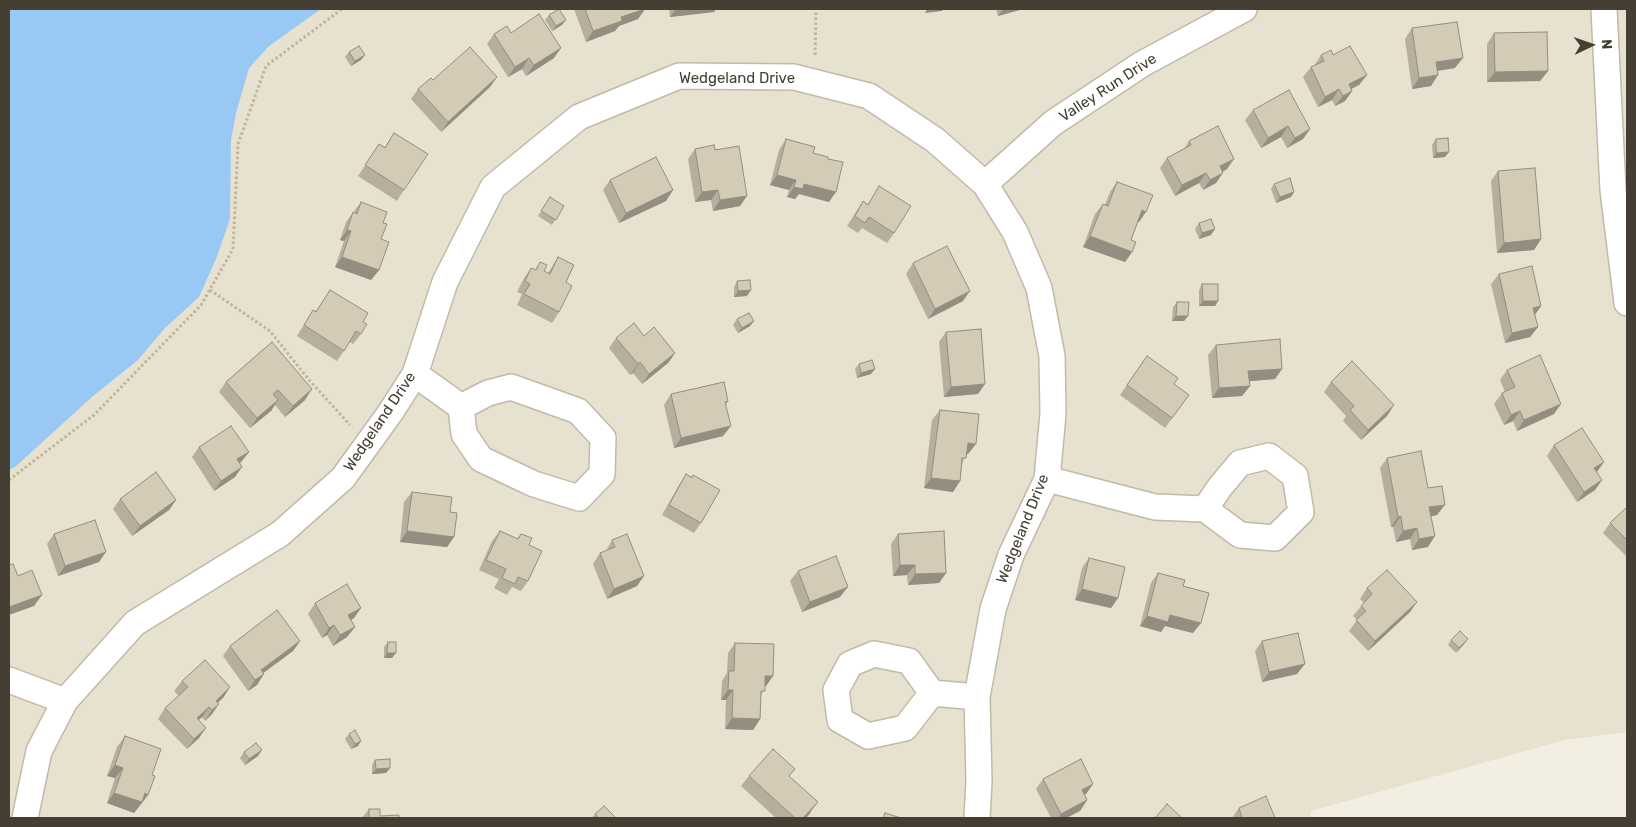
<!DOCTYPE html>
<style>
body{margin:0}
#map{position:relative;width:1636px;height:827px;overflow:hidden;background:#f2efe2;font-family:Rubik,sans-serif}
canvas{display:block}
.frame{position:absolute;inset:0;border:10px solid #443f32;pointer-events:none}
.north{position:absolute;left:1566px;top:20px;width:50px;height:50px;-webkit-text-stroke:4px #fff;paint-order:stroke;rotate:87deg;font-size:14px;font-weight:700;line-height:20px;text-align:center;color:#443f32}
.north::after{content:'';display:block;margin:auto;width:18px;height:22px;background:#443f32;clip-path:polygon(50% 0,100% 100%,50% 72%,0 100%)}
</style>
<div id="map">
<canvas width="1636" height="827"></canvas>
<div class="frame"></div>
<div class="north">N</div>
</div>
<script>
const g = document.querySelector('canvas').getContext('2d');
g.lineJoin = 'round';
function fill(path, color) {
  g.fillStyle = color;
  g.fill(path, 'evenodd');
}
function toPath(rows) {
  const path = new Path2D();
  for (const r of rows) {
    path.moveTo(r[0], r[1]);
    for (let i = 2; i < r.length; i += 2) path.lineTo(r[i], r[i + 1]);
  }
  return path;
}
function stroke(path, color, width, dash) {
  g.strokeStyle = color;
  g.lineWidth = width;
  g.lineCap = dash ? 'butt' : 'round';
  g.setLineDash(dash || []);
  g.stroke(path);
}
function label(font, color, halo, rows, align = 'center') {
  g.font = font + ' Rubik,sans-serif';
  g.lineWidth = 4.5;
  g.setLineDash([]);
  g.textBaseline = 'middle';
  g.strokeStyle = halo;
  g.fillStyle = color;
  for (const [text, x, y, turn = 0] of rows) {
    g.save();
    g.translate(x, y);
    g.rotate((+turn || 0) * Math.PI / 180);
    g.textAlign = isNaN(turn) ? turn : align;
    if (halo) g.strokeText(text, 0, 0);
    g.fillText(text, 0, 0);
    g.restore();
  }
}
const residential = toPath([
 [9,9,1627,9,1627,732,1565,740,1311,811,1310,818,9,818]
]);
const water = toPath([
 [9,9,321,9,269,46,249,68,236,113,231,140,230,219,216,259,199,297,165,328,138,360,93,396,15,467,9,470]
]);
const path = toPath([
 [815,55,816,9],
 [210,290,270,331,310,381,350,425],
 [9,480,94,415,201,305,233,249,238,144,266,66,342,9]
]);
const street = toPath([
 [1604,9,1613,190,1627,303],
 [985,184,1053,123,1142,64,1244,9],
 [415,374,461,407,464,434,481,459,534,484,579,498,602,474,603,438,578,411,511,387,488,393,461,407],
 [1047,479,1155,507,1205,509,1240,535,1275,538,1301,512,1295,476,1269,456,1240,463,1220,487,1205,509],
 [9,680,65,701],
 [932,693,905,728,868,736,840,720,836,690,850,664,874,654,909,661,932,693,977,697],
 [25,818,39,751,65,701,135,623,280,534,343,478,390,413,415,374,445,282,493,187,579,117,679,76,794,77,869,96,935,140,985,184,1015,232,1039,288,1052,356,1053,414,1047,479,1011,555,993,609,977,697,979,781,977,818]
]);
const wall = toPath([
 [574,9,645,9,638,19,619,26,615,31,586,42],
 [669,9,716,9,714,12,670,17],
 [996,9,1023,9,998,16],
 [549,15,562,25,552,31,545,20],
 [1412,28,1455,68,1437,71,1431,86,1412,89,1405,39],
 [511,33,554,58,526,76,522,69,508,77,487,44,494,34],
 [1494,33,1548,71,1540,81,1487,82,1487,44],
 [349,52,365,55,361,60,351,66,345,57],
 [1321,55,1333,55,1367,75,1359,85,1351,89,1352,91,1345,101,1335,106,1332,100,1318,107,1303,77,1311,67,1314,66],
 [497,77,490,87,441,132,411,99,418,89,433,80],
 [1253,110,1310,129,1303,139,1287,148,1281,137,1261,148,1245,120],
 [394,133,404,190,397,201,358,176,379,144,385,147],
 [786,139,813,153,828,159,829,202,799,194,795,199,787,197,789,190,770,185,779,150],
 [1436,139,1445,157,1433,158,1432,145],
 [1189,141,1227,169,1222,172,1216,183,1203,190,1199,183,1175,196,1160,168,1167,158,1184,149],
 [695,149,715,150,740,206,713,211,711,200,695,202,688,159],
 [1498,171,1541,239,1534,250,1497,253,1491,181],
 [610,180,673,190,666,201,619,223,603,190],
 [1117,182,1139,222,1138,222,1131,240,1132,252,1125,262,1083,247,1095,214,1103,204,1105,205,1110,192],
 [1274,184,1294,192,1291,197,1276,203,1271,189],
 [879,186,894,233,887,243,862,228,858,233,847,226,863,201,868,204],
 [550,197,564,206,552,225,538,216],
 [361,202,383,223,379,270,371,280,335,267,344,241,340,240,346,222],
 [1199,223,1211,235,1199,239,1195,229],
 [558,257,566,282,559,312,552,323,517,305,522,294,517,292,524,278,531,268,535,270,540,262,544,271,548,273],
 [913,263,963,301,928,319,906,274],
 [1499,274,1541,306,1535,314,1538,327,1530,337,1505,343,1491,284],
 [737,281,747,296,734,297,734,287],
 [1202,284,1218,301,1215,306,1199,306,1199,290],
 [330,290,363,322,361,334,353,344,350,342,337,361,297,336,313,310,316,311],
 [1177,302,1188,316,1184,321,1172,321,1173,307],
 [737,319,750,326,738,333,733,325],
 [946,332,978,394,944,397,939,342],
 [644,336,675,353,668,363,642,384,633,373,630,375,609,348,616,338],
 [272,342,305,400,285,417,275,405,271,411,250,428,219,392,226,382],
 [1216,345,1282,369,1275,379,1249,381,1250,386,1242,396,1212,398,1208,355],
 [1147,356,1174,384,1189,395,1165,428,1120,395],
 [859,364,875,369,871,374,857,378,855,369],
 [1507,370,1554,414,1517,431,1513,421,1504,425,1494,404,1502,393,1505,392,1500,380],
 [1331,382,1387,416,1361,440,1343,421,1346,416,1324,392],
 [671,394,728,401,726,405,723,436,674,448,664,405],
 [940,410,968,454,966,454,962,464,960,481,953,492,924,488,932,420],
 [1554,445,1596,472,1602,480,1595,490,1577,502,1547,456],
 [199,447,249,452,240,463,235,477,214,491,192,457],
 [1387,458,1428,488,1437,515,1431,516,1428,547,1412,550,1410,539,1396,542,1393,527,1391,527,1380,468],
 [686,474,692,477,693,475,701,523,694,533,662,515,679,485],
 [412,492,450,512,454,537,447,547,400,542,404,502],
 [120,499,176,500,169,510,132,536,113,509],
 [1627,507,1627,557,1603,533,1610,523],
 [500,531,517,539,521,534,529,545,528,581,521,591,512,587,507,595,494,588,499,579,479,570,492,541],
 [54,534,99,562,58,576,47,544],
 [898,534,946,573,939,583,908,585,907,575,893,576,891,544],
 [612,540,637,586,607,599,593,564,600,553,606,551],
 [1089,558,1118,598,1111,608,1075,600,1082,568],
 [798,571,840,597,802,612,790,581],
 [1158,573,1183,586,1193,633,1165,626,1161,632,1140,626,1151,583],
 [1367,588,1410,612,1368,651,1349,631,1357,620,1353,616,1364,603,1360,599],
 [315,603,354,618,351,620,355,627,347,637,333,646,327,635,322,638,308,614],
 [1468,639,1464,644,1456,653,1448,645,1451,640],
 [300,641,293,651,263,673,257,685,248,691,223,656,230,646],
 [1262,641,1297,674,1262,682,1255,651],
 [388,642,392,658,384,658,384,647],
 [735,643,773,676,766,686,765,686,761,696,760,719,753,730,725,729,726,700,721,700,722,681,727,673,728,653],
 [182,681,223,698,218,702,212,714,205,721,202,717,199,720,199,738,187,749,158,719,165,708,179,696,174,691],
 [349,734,358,746,351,749,345,739],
 [125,736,152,775,148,795,134,813,107,803,115,778,107,776,117,747],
 [244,752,258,756,245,765,240,758],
 [375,760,390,768,386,773,372,774,372,765],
 [749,776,811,813,806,818,776,818,741,786],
 [1043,779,1093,784,1085,795,1087,800,1080,811,1066,818,1051,818,1036,789],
 [1239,808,1275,818,1232,818],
 [369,809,380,816,399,818,362,818],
 [595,814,614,818,592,818]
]);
const shadedWall = toPath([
 [645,9,638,19,619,26,615,31,586,42,593,31,621,17],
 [676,9,716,9,714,12,670,17],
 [927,9,944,9,942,11,925,13],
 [1003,9,1023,9,998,16],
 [566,20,562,25,552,31,556,26],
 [561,48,554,58,526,76,534,65],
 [365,55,361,60,351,66,355,61],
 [529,58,522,69,508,77,515,67],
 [1463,58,1455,68,1429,72,1436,62],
 [1548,71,1540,81,1487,82,1495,72],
 [1367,75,1359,85,1341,94,1349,84],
 [1438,75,1431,86,1412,89,1419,78],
 [497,77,490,87,441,132,448,122],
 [1339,89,1332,100,1318,107,1325,97],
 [1352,91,1345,101,1335,106,1343,96],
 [1288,126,1281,137,1261,148,1268,138],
 [1310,129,1303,139,1287,148,1295,138],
 [1449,152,1445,157,1433,158,1436,153],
 [1234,159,1227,169,1212,177,1220,166],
 [1206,173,1199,183,1175,196,1182,185],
 [1223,173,1216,183,1203,190,1210,180],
 [777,175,796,180,789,190,770,185],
 [804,184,836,192,829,202,799,194,795,199,787,197,794,187],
 [673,190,666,201,619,223,626,213],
 [718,190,711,200,695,202,702,192],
 [1294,192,1291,197,1276,203,1280,197],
 [747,196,740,206,713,211,720,200],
 [1142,210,1146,212,1139,222,1135,220],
 [1215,229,1211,235,1199,239,1202,233],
 [347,230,351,231,344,241,340,240],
 [1090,236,1132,252,1125,262,1083,247],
 [1541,239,1534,250,1497,253,1504,243],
 [342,257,379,270,371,280,335,267],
 [751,290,747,296,734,297,738,291],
 [970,291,963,301,928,319,935,309],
 [1203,301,1218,301,1215,306,1199,306],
 [1541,306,1534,316,1533,308],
 [1176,316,1188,316,1184,321,1172,321],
 [754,321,750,326,738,333,742,328],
 [1538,327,1530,337,1505,343,1512,333],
 [675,353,668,363,642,384,649,374],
 [640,362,633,373,630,375,638,364],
 [875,369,871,374,857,378,861,373],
 [1282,369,1275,379,1241,382,1248,371],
 [985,384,978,394,944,397,951,387],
 [1250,386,1242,396,1212,398,1219,388],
 [312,389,305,400,285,417,293,406],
 [278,400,271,411,250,428,257,418],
 [1561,404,1554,414,1517,431,1524,420],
 [1394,405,1387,416,1361,440,1368,430],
 [1520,411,1513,421,1504,425,1511,415],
 [731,426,723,436,674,448,681,438],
 [968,443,976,444,968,454,960,453],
 [249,452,241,462,230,470,237,459],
 [1604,462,1597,472,1586,478,1594,468],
 [242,467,235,477,214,491,221,481],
 [931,478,960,481,953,492,924,488],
 [1602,480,1595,490,1577,502,1584,492],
 [176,500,169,510,132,536,140,526],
 [1445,505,1437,515,1422,518,1429,507],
 [1401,516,1393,527,1391,527,1398,517],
 [1417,528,1410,539,1396,542,1403,531],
 [407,531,454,537,447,547,400,542],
 [1435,536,1428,547,1412,550,1419,539],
 [106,552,99,562,58,576,65,566],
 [900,565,915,565,907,575,893,576],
 [946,573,939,583,908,585,915,574],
 [644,576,637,586,607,599,614,589],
 [848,587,840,597,802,612,810,602],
 [1082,589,1118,598,1111,608,1075,600],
 [42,595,34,606,9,615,9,607],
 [1417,602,1410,612,1368,651,1375,641],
 [361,608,354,618,341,626,348,615],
 [1170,615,1201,623,1193,633,1165,626,1161,632,1140,626,1147,616],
 [334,625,327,635,322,638,329,628],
 [355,627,347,637,333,646,340,635],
 [1468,639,1464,644,1456,653,1459,648],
 [300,641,293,651,254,680,261,670],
 [387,653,396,653,392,658,384,658],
 [1305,664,1297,674,1262,682,1269,672],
 [264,674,257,685,248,691,255,680],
 [765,676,773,676,766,686,758,686],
 [230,687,223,698,211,709,216,701],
 [728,690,733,690,726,700,721,700],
 [219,704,212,714,205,721,212,710],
 [209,707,202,717,190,728,197,718],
 [732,718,760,719,753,730,725,729],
 [206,728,199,738,187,749,194,739],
 [361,741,358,746,351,749,355,744],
 [262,750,258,756,245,765,249,759],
 [115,765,123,768,115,778,107,776],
 [390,768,386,773,372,774,376,769],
 [1093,784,1086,794,1075,800,1082,790],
 [114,793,145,793,148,795,134,813,107,803],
 [1087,800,1080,811,1066,818,1058,818,1061,814],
 [818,802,806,818,803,818]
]);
const building = toPath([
 [559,9,566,20,556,26,549,15,559,9],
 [585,9,645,9,621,17,622,21,593,31,585,9],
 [539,14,561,48,534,65,529,58,515,67,494,34,507,26,511,33,539,14],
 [1457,22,1463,58,1436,62,1438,75,1419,78,1412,28,1457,22],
 [1547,32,1548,71,1495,72,1494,33,1547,32],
 [359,46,365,55,355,61,349,52,359,46],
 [1350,46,1367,75,1349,84,1352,91,1343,96,1339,89,1325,97,1311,67,1324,61,1321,55,1331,50,1333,55,1350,46],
 [470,47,497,77,448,122,418,89,431,78,433,80,470,47],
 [1289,90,1310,129,1295,138,1288,126,1268,138,1253,110,1289,90],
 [1218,126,1234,159,1220,166,1223,173,1210,180,1206,173,1182,185,1167,158,1191,145,1189,141,1218,126],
 [394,133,428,154,404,190,365,165,379,144,385,148,394,133],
 [1448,138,1449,152,1436,153,1436,139,1448,138],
 [786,139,815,147,813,153,828,157,828,159,843,162,836,192,804,184,803,189,794,187,796,180,777,175,786,139],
 [714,145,715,150,739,146,747,196,720,200,718,190,702,192,695,149,714,145],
 [656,157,673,190,626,213,610,180,656,157],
 [1535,168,1541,239,1504,243,1498,171,1535,168],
 [1290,178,1294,192,1280,197,1274,184,1290,178],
 [1117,182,1153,195,1146,212,1142,210,1131,240,1136,242,1132,252,1090,236,1103,204,1108,206,1117,182],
 [879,186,911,206,894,233,869,217,865,223,855,216,863,201,868,205,879,186],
 [550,197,564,206,556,220,541,211,550,197],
 [361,202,387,212,383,223,387,224,381,239,389,242,379,270,342,257,351,231,347,230,353,212,357,214,361,202],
 [1211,219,1215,229,1202,233,1199,223,1211,219],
 [947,246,970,291,935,309,913,263,947,246],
 [558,257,574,265,566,282,572,286,559,312,524,294,530,284,525,281,531,268,536,270,540,262,547,265,544,271,550,274,558,257],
 [1532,266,1541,306,1533,308,1538,327,1512,333,1499,274,1532,266],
 [750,280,751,290,738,291,737,281,750,280],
 [1202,284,1218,284,1218,301,1203,301,1202,284],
 [330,290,368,313,363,322,367,324,361,334,356,331,344,351,304,325,313,310,316,312,330,290],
 [1177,302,1189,302,1188,316,1176,316,1177,302],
 [749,313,754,321,742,328,737,319,749,313],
 [634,323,644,336,654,327,675,353,649,374,640,362,638,364,616,338,634,323],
 [981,329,985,384,951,387,946,332,981,329],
 [1280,339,1282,369,1248,371,1250,386,1219,388,1216,345,1280,339],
 [272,342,312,389,293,406,278,390,273,394,278,400,257,418,226,382,272,342],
 [1540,355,1561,404,1524,420,1520,411,1511,415,1502,393,1515,387,1507,370,1540,355],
 [1147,356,1178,378,1174,384,1189,395,1172,418,1127,385,1147,356],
 [872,360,875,369,861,373,859,364,872,360],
 [1352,361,1394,405,1368,430,1350,410,1354,406,1331,382,1352,361],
 [724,382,728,401,725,402,731,426,681,438,671,394,724,382],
 [940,410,979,414,976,444,968,443,966,458,962,458,960,481,931,478,940,410],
 [231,426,249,452,237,459,242,467,221,481,199,447,231,426],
 [1582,428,1604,462,1594,468,1602,480,1584,492,1554,445,1582,428],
 [1421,451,1428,488,1442,486,1445,505,1429,507,1435,536,1419,539,1417,528,1403,531,1401,516,1398,517,1387,458,1421,451],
 [156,472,176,500,140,526,120,499,156,472],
 [686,474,692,478,693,475,720,490,701,523,669,505,686,474],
 [412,492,452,497,450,512,457,513,454,537,407,531,412,492],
 [1627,507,1627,540,1610,523,1627,507],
 [95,520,106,552,65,566,54,534,95,520],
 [500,531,518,539,521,534,532,538,529,545,542,551,528,581,518,577,515,584,502,578,506,569,486,560,500,531],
 [944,531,946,573,915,574,915,565,900,565,898,534,944,531],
 [627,534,644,576,614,589,600,553,615,547,612,540,627,534],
 [836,556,848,587,810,602,798,571,836,556],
 [1089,558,1125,567,1118,598,1082,589,1089,558],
 [13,564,18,576,32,570,42,595,9,607,9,565,13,564],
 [1387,570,1417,602,1375,641,1356,620,1366,611,1361,606,1372,594,1367,588,1387,570],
 [1158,573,1185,580,1183,586,1209,593,1201,623,1170,615,1168,622,1147,616,1158,573],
 [347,584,361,608,348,615,355,627,340,635,334,625,329,628,315,603,347,584],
 [277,610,300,641,261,670,264,674,255,680,230,646,277,610],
 [1460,631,1468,639,1459,648,1451,640,1460,631],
 [1298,633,1305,664,1269,672,1262,641,1298,633],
 [388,642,396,642,396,653,387,653,388,642],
 [735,643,774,644,773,676,765,676,765,691,761,691,760,719,732,718,733,690,728,690,729,671,734,671,735,643],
 [205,660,230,687,216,701,219,704,212,710,209,707,197,718,206,728,194,739,165,708,188,687,182,681,205,660],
 [355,730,361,741,355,744,349,734,355,730],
 [125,736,161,749,152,775,155,776,148,795,145,793,142,802,114,793,123,768,115,765,125,736],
 [256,743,262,750,249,759,244,752,256,743],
 [773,749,795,769,789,776,818,802,803,818,795,818,749,776,773,749],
 [390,759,390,768,376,769,375,760,390,759],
 [1081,759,1093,784,1082,790,1087,800,1061,814,1043,779,1081,759],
 [1266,796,1275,818,1242,818,1239,808,1266,796],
 [1167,804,1182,818,1155,818,1167,804],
 [604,806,615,817,614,818,599,818,595,814,604,806],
 [369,809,380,809,380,816,399,815,399,818,363,818,369,818,369,809],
 [885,813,901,818,883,818,885,813]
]);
const streetNames = [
 ["Wedgeland Drive",737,79],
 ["Valley Run Drive",1108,88,-33],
 ["Wedgeland Drive",380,422,-56],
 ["Wedgeland Drive",1023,529,-68]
];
fill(residential, '#e7e1d0');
fill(water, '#99c8f4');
stroke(street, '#c1baa7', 28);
stroke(path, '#c1b595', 3, [2.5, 2.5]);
stroke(street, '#fff', 25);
fill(wall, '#b6af9d');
fill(shadedWall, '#948e80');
fill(building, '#d4cbb7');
stroke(building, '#948e80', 1);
label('15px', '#443f32', '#fff', streetNames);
</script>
